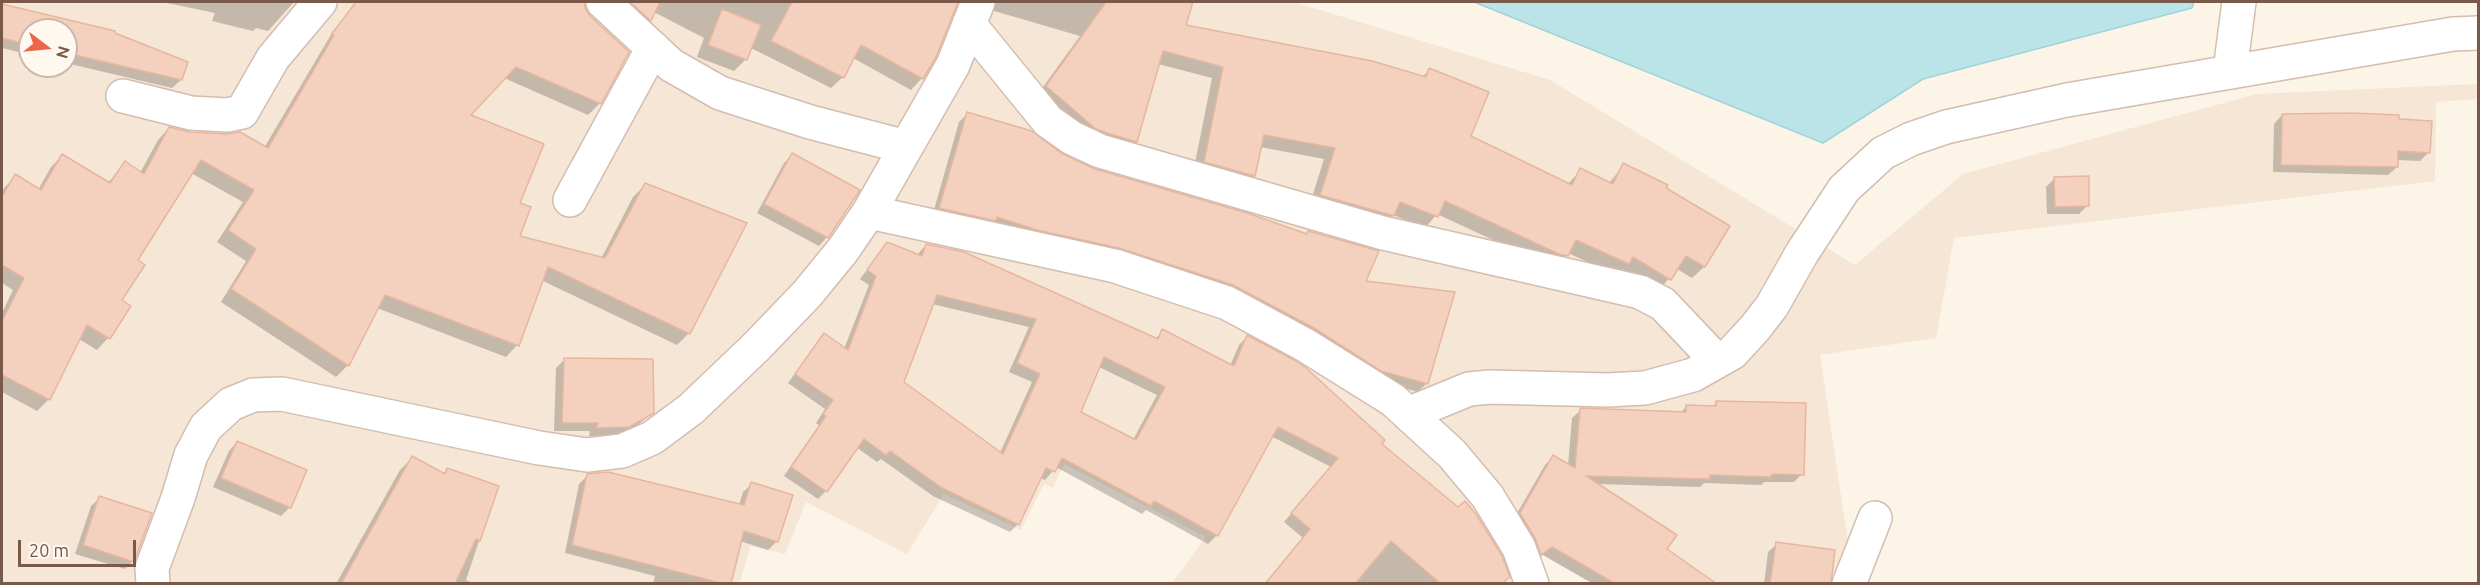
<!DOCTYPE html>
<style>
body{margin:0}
#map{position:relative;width:2480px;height:585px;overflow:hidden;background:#fdf4e8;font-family:Ubuntu,sans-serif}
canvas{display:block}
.frame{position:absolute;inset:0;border:3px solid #79594a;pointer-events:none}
.north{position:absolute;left:18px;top:18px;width:60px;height:60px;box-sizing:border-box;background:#fff8ef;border:2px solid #c9b8ad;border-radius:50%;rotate:106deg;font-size:16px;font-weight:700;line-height:24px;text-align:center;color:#79594a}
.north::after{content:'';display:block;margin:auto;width:21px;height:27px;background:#eb664a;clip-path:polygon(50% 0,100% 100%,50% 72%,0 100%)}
.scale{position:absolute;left:18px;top:540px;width:118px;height:27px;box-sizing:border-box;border:3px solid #79594a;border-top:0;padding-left:8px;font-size:18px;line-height:21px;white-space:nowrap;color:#79594a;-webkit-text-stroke:4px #fff8ef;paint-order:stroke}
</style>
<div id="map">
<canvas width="2480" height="585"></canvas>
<div class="frame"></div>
<div class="north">N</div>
<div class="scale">20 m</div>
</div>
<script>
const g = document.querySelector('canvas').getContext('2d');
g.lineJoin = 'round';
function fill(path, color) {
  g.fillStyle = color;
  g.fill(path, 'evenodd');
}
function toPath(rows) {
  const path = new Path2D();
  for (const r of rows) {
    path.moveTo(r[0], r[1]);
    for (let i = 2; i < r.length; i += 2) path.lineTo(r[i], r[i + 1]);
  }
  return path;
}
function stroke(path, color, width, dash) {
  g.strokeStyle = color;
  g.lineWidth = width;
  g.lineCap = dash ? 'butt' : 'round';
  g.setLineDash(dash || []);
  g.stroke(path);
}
const residential = toPath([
 [2,2,1294,2,1550,80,1855,265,1963,174,2257,94,2478,84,2478,99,2436,102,2435,181,1954,238,1936,338,1820,355,1850,556,1840,583,1593,583,1535,551,1515,583,1172,583,1206,537,1064,464,1053,488,1044,484,1021,530,944,494,907,554,806,502,785,554,750,546,740,583,2,584],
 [30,30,66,30,66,66,30,66]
]);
const water = toPath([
 [1474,2,2194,2,2192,8,1923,79,1823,143,1474,2]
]);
const shadow = toPath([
 [162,2,294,2,268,31,256,28,253,31,212,21,215,13],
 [357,2,567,2,573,6,575,2,583,2,600,103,588,115,504,78,468,116,518,204,518,237,601,259,633,197,645,185,689,333,677,345,541,280,517,345,506,357,377,308,348,365,336,377,221,302,246,261,217,242,243,202,191,173,136,260,120,301,129,306,108,338,97,350,79,339,49,399,37,411,2,392,2,313,13,290,2,283,2,193,4,188,16,176,38,190,51,167,63,155,108,183,125,163,140,173,158,140,169,128,264,148,332,33],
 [606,2,956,2,935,56,922,78,911,90,853,58,843,77,831,88,751,48,746,59,734,71,697,57,704,38,654,12,650,20,639,32],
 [981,2,1191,2,1185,26,1422,77,1430,70,1469,137,1568,184,1581,170,1609,183,1624,165,1728,227,1704,267,1692,278,1677,269,1658,291,1622,269,1616,275,1568,253,1555,267,1547,265,1437,214,1425,228,1393,215,1381,227,1309,207,1324,159,1260,147,1254,176,1242,188,1193,173,1212,78,1158,64,1136,142,1124,153,1035,98,1080,36,984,8],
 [5,6,186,63,181,80,172,88,66,63,66,30,30,30,30,55,2,48,2,10],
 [967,114,1092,169,1306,235,1308,232,1364,282,1427,383,1418,392,1373,379,1305,337,932,217,959,122],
 [2282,115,2397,121,2429,152,2420,161,2397,160,2397,167,2388,175,2273,172,2274,124],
 [792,155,827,237,819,246,757,213,784,163],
 [2055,178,2087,206,2079,214,2047,214,2046,187],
 [887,244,917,255,926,245,1155,339,1163,331,1230,366,1239,345,1247,337,1380,444,1501,584,1265,584,1303,538,1284,522,1331,467,1271,436,1217,535,1208,544,1146,510,1142,514,1056,467,1045,480,1040,478,1018,524,1010,532,933,496,881,459,877,462,856,447,826,491,818,499,784,476,819,425,816,423,825,409,788,383,824,335,844,349,869,285,860,279],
 [932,304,1029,327,1009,372,1032,382,1000,453,902,383],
 [1099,367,1157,395,1133,440,1079,413],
 [564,360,653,412,632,430,620,435,589,436,590,431,554,431,556,368],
 [1717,402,1802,474,1794,482,1764,482,1761,485,1704,483,1700,487,1596,484,1665,550,1714,584,1593,584,1543,555,1533,562,1512,522,1545,465,1553,457,1568,466,1572,418,1581,410,1680,413,1687,406,1712,407],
 [237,442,290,507,281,516,213,487,229,451],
 [412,458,442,475,447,470,497,487,466,580,475,584,336,584,400,470],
 [588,475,739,505,743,492,752,484,777,541,768,550,740,541,729,584,653,584,655,576,565,553,579,484],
 [100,498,133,561,125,569,75,554,91,506],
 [1777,544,1829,584,1764,584,1768,552]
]);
const building = toPath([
 [356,2,585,2,585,8,590,16,629,52,601,104,516,67,471,115,544,144,520,203,531,207,520,236,605,258,645,183,747,223,690,334,548,267,519,346,385,295,349,366,231,289,256,249,228,230,254,190,201,160,138,260,145,265,122,300,131,306,110,339,87,325,50,400,2,375,2,321,24,278,2,265,2,197,15,174,41,190,62,154,110,183,125,161,144,174,169,127,190,132,226,134,240,132,268,148,334,35,331,35,356,2],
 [630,2,660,2,651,21,630,2],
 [792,2,958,2,936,57,923,79,861,45,844,78,771,41,792,2],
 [1106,2,1193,2,1186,25,1372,61,1426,77,1429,68,1489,92,1471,136,1572,185,1580,168,1613,184,1623,163,1668,185,1666,188,1730,226,1705,267,1686,256,1671,280,1633,257,1629,264,1576,240,1568,256,1559,254,1445,201,1438,217,1400,202,1394,216,1320,195,1335,148,1264,135,1255,176,1204,162,1223,67,1163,51,1137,142,1107,133,1096,129,1046,86,1106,2],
 [2,4,115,31,115,33,188,62,182,80,66,53,66,30,30,30,30,45,2,38,2,4],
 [722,9,761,25,747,60,708,45,722,9],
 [967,112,1032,131,1061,153,1095,169,1247,213,1307,234,1308,231,1379,251,1366,281,1455,292,1428,384,1381,371,1314,328,1233,285,1119,248,1037,230,997,217,996,221,939,208,967,112],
 [2350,113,2399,115,2399,119,2432,121,2430,153,2398,151,2398,167,2281,165,2282,114,2350,113],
 [792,153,860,190,828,238,764,204,792,153],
 [2089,176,2089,206,2055,207,2054,177,2089,176],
 [887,242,922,256,926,244,964,252,1158,339,1162,329,1234,366,1247,335,1296,361,1306,368,1385,440,1382,444,1458,507,1465,501,1476,514,1502,556,1510,577,1501,584,1441,584,1391,541,1355,584,1265,584,1310,529,1291,513,1338,458,1278,427,1218,536,1154,501,1151,506,1062,458,1055,472,1046,468,1019,525,942,488,890,451,886,455,864,439,827,492,791,467,826,416,823,414,833,400,795,374,824,333,848,350,876,276,867,270,887,242],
 [937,295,1036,319,1017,363,1040,374,1003,454,904,382,937,295],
 [1104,357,1165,387,1136,440,1081,412,1104,357],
 [564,358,653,359,654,413,629,427,596,428,598,423,562,423,564,358],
 [1716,401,1806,403,1804,475,1772,474,1771,477,1710,475,1710,479,1586,476,1677,535,1667,549,1717,584,1616,584,1552,547,1541,555,1535,538,1520,513,1553,455,1575,468,1580,408,1686,412,1686,405,1716,406,1716,401],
 [237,441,307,470,291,508,221,478,237,441],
 [412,456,445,474,447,468,499,486,480,541,476,539,455,584,341,584,412,456],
 [608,472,744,505,751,482,793,495,778,542,744,531,731,584,725,584,572,545,587,474,608,472],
 [99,496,152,513,134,562,83,545,99,496],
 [1776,542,1835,550,1831,584,1770,584,1776,542]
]);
const minor = toPath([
 [603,2,671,65,720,93,810,122,906,147],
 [969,24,1048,121,1072,138,1100,151,1383,233,1640,292,1663,304,1717,361],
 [2230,71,2239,2],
 [123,96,191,113,227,115,242,112,273,58,320,2],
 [570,200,653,48],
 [869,212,1115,266,1227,303,1305,345,1393,400,1452,454,1488,497,1519,548,1532,584],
 [1408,414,1469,389,1490,387,1608,390,1645,388,1693,375,1732,353,1755,328,1772,306,1802,253,1844,189,1883,153,1911,139,1946,127,2067,100,2453,34,2478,33],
 [153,584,152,568,178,498,191,455,206,427,231,404,253,395,282,394,539,448,587,455,622,451,652,438,691,409,756,347,807,294,843,250,869,212,953,65,978,2],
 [1849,584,1875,518]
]);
fill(residential, '#f5e6d6');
fill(water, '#bbe4e8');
stroke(water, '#a1d4da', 1.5);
fill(shadow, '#0003');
fill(building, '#f4d1bf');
stroke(building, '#e7b69e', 1.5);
stroke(minor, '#d3bdb0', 36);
stroke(minor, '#fff', 33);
</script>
